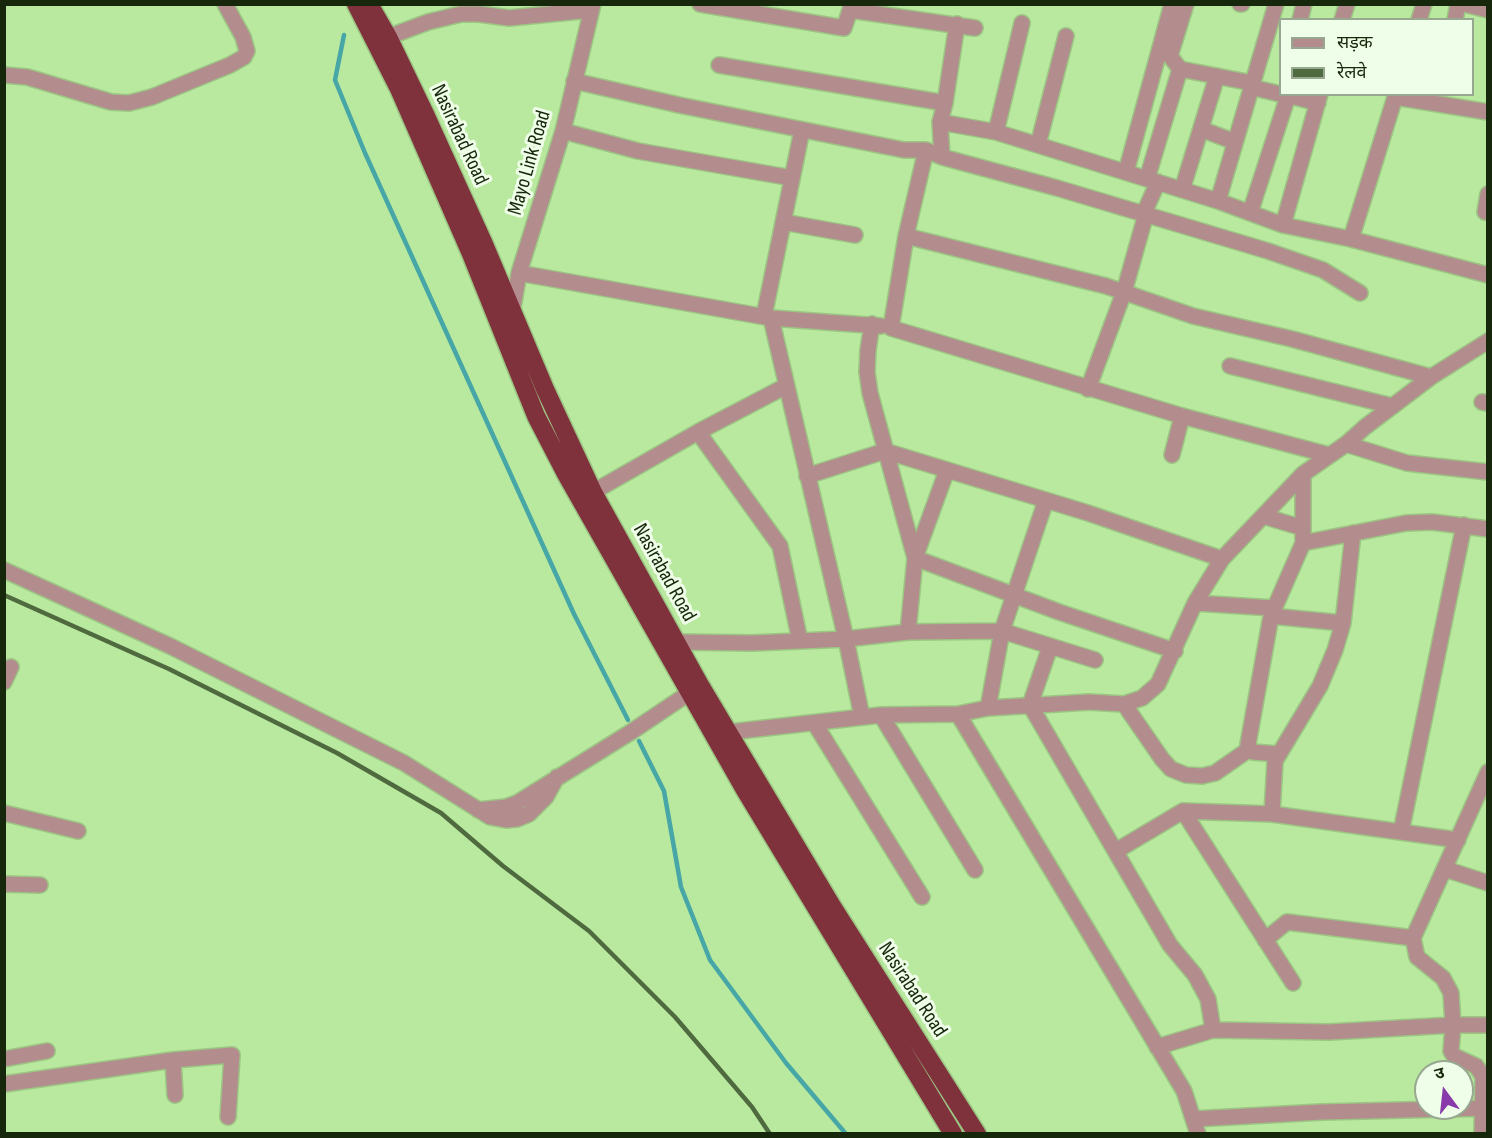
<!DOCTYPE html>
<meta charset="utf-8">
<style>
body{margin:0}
#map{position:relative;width:1492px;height:1138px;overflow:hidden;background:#b9e89f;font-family:"Sofia Sans Condensed","Noto Sans Devanagari",sans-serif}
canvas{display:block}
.frame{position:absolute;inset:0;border:6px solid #16270b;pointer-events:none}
.legend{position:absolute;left:1279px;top:18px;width:195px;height:78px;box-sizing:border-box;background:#effee8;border:2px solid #98a890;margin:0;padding:8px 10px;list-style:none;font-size:18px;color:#16270b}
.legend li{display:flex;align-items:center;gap:12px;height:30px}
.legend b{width:30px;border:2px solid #98a890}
.north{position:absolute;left:1414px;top:1060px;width:60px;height:60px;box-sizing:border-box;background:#effee8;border:2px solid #98a890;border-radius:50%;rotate:345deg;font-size:16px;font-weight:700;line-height:24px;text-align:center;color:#16270b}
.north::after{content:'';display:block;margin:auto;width:21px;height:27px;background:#893aaa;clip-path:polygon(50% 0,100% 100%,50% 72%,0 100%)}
</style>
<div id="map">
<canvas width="1492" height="1138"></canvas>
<div class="frame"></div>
<ul class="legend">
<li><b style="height:8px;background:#b38c8e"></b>सड़क</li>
<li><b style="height:8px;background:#4e6a3e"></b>रेलवे</li>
</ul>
<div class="north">उ</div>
</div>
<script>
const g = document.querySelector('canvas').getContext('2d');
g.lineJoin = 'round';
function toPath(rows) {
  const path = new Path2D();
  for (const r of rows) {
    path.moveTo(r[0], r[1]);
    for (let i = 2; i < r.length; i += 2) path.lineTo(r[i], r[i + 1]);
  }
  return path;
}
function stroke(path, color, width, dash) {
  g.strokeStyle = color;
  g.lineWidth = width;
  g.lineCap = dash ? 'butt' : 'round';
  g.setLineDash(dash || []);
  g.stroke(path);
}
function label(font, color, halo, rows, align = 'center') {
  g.font = font + ' "Sofia Sans Condensed",sans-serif';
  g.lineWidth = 6;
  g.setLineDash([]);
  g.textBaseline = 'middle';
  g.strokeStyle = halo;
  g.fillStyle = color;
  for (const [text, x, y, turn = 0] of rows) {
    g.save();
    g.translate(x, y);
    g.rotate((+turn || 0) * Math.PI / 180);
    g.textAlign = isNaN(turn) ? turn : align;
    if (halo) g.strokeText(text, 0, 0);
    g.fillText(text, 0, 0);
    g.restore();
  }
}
const stream = toPath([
 [344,35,335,80,365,153,574,614,628,720],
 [639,741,664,791,681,887,710,960,786,1063,846,1134]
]);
const minor = toPath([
 [700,4,844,28,852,4],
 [1240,4,1242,4],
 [1464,4,1488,10],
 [850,10,975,28],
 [1300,20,1304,4],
 [1342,20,1347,4],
 [1419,20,1424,4],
 [1455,20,1458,4],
 [957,24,945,103,940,122,996,132,1218,201,1283,225,1351,239,1488,275],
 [388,37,428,22,461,14,479,14,509,18,591,10],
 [719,65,945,103],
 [1180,69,1252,83],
 [4,75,27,77,111,102,129,103,152,97,230,65,244,57,247,51,243,37,225,4],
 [574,81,679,105,904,150,926,150,942,157,1057,188,1268,251,1323,270,1360,293],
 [1251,87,1280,94],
 [1283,94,1318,103],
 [1395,97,1488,112],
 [940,122,942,157],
 [1201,129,1235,142],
 [563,131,638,151,792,178],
 [996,132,1022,23],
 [1038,145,1066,36],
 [926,150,906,236,891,328,1182,416,1329,455],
 [1126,172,1172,4],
 [1147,179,1180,69,1170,56,1186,4],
 [1182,190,1217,76],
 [1218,201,1276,4],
 [1485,212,1488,194],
 [1144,213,1158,182],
 [1250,213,1288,96],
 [783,222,855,235],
 [1283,225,1320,94],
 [906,236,1106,286,1193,316,1292,339,1431,377],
 [1351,239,1396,94],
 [519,273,771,318,881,326],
 [512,313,519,273,563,131,593,4],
 [764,316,802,130],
 [771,318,846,639,862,717],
 [872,324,868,350,867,372,870,393,915,558,1059,612,1175,651],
 [1230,366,1392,406],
 [1088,389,1124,292,1146,214],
 [1482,402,1488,403],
 [698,432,780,546,800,641],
 [1346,444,1407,463,1488,472],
 [1172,455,1182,416],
 [807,476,885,451,1088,513,1222,559],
 [593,492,698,432,786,386],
 [1263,516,1303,528],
 [1303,543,1406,523,1432,522,1488,529],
 [4,570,170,646,404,763,490,817,506,820,517,819,529,814,546,797,557,777],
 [1195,603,1274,608],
 [1271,616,1343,623],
 [908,632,915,558,947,470],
 [676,642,752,643,846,639,908,632,1002,631,1095,660],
 [1050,647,1030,705,1170,945,1195,975,1208,999,1213,1030],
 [4,682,11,667],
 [1124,704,1162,759,1171,769,1186,775,1202,776,1215,773,1248,750],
 [988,708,1002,631,1046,500],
 [958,714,1184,1091,1198,1134],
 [881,715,975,870],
 [815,724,922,897],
 [730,732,881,715,958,714,988,708,1089,702,1124,704,1142,698,1158,684,1195,603,1222,559,1303,474,1346,444,1365,427,1431,377,1488,341],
 [1278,754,1253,752,1248,750,1248,744,1271,616,1303,543,1303,474],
 [478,810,506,807,517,803,631,732,698,687],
 [1183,811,1293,983],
 [4,813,78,831],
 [1272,814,1275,761,1320,686,1335,650,1343,623,1353,533],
 [1401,832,1464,525],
 [1116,851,1183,811,1272,814,1458,840],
 [1445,869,1488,883],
 [4,884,40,885],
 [1265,940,1287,922,1413,938],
 [1157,1047,1213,1030,1329,1032,1453,1025,1488,1025],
 [4,1059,47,1051],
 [173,1060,175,1095],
 [4,1084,173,1060,232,1055,228,1117],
 [1193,1119,1322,1112,1488,1108],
 [1482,1134,1483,1076,1476,1066,1454,1056,1451,1051,1453,1025,1451,993,1443,978,1417,957,1413,938,1488,772]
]);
const highway = toPath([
 [356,4,399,89,471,254,536,416,566,474,745,790,953,1134],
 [369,4,388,37,426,116,484,244,545,389,593,492,700,685,832,906,977,1134]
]);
const rail = toPath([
 [4,595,169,669,337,753,441,813,503,866,589,931,675,1017,752,1107,770,1134]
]);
const streetNames = [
 ["Nasirabad Road",459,135,65],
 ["Mayo Link Road",530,163,-74],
 ["Nasirabad Road",664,573,61],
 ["Nasirabad Road",912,990,57]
];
stroke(stream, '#46a7a6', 4.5);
stroke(minor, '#9cc584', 18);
stroke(highway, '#9cc584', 21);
stroke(minor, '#b38c8e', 15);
stroke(highway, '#80323c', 18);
stroke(rail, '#4e6a3e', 4.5);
label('21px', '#16270b', '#effee8', streetNames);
</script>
